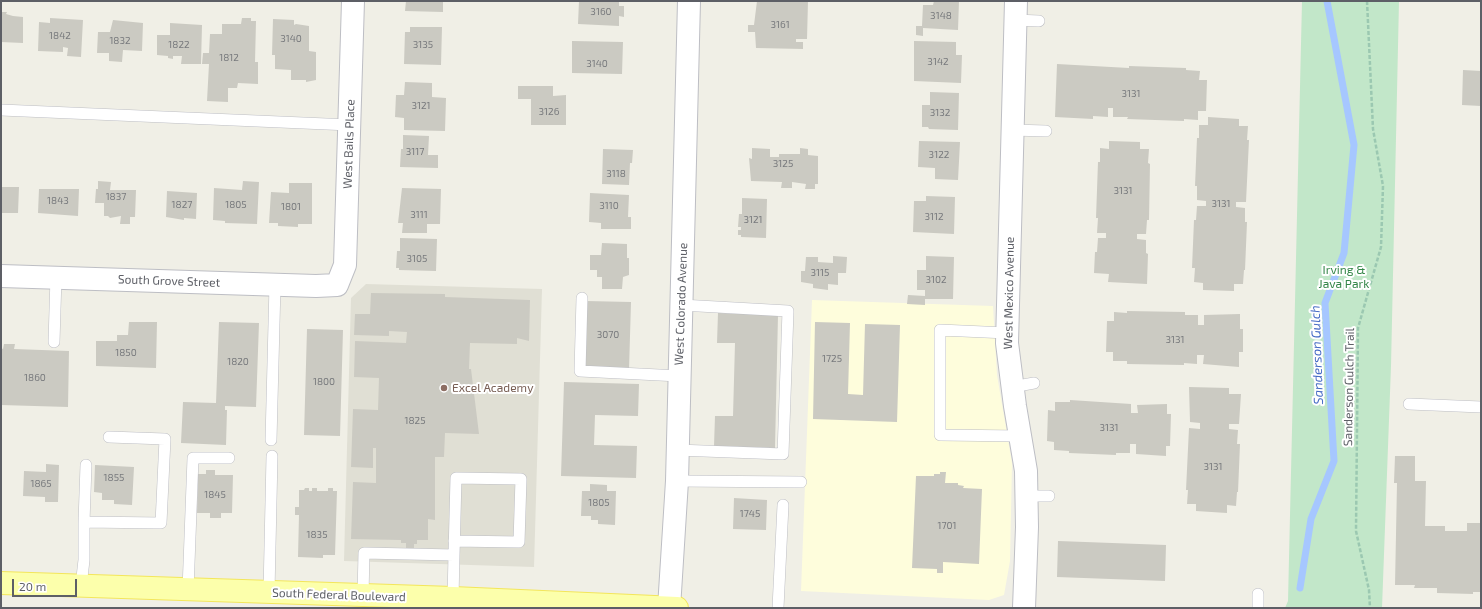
<!DOCTYPE html>
<style>
body{margin:0}
#map{position:relative;width:1482px;height:609px;overflow:hidden;background:#f0efe6;font-family:"Exo 2",sans-serif}
canvas{display:block}
.frame{position:absolute;inset:0;border:2px solid #5d5f66;pointer-events:none}
.scale{position:absolute;left:12px;top:579px;width:65px;height:18px;box-sizing:border-box;border:2px solid #5d5f66;border-top:0;padding-left:5px;font-size:12px;line-height:14px;white-space:nowrap;color:#5d5f66;-webkit-text-stroke:3px #fff;paint-order:stroke}
</style>
<div id="map">
<canvas width="1482" height="609"></canvas>
<div class="frame"></div>
<div class="scale">20 m</div>
</div>
<script>
const g = document.querySelector('canvas').getContext('2d');
g.lineJoin = 'round';
function fill(path, color) {
  g.fillStyle = color;
  g.fill(path, 'evenodd');
}
function toPath(rows) {
  const path = new Path2D();
  for (const r of rows) {
    path.moveTo(r[0], r[1]);
    for (let i = 2; i < r.length; i += 2) path.lineTo(r[i], r[i + 1]);
  }
  return path;
}
function stroke(path, color, width, dash) {
  g.strokeStyle = color;
  g.lineWidth = width;
  g.lineCap = dash ? 'butt' : 'round';
  g.setLineDash(dash || []);
  g.stroke(path);
}
function label(font, color, halo, rows, align = 'center') {
  g.font = font + ' "Exo 2",sans-serif';
  g.lineWidth = 4;
  g.setLineDash([]);
  g.textBaseline = 'middle';
  g.strokeStyle = halo;
  g.fillStyle = color;
  for (const [text, x, y, turn = 0] of rows) {
    g.save();
    g.translate(x, y);
    g.rotate((+turn || 0) * Math.PI / 180);
    g.textAlign = isNaN(turn) ? turn : align;
    if (halo) g.strokeText(text, 0, 0);
    g.fillText(text, 0, 0);
    g.restore();
  }
}
const commercial = toPath([
 [812,300,993,306,997,375,1012,463,1010,561,1004,595,989,600,801,591]
]);
const education = toPath([
 [366,284,542,289,534,567,344,561,351,298]
]);
const green = toPath([
 [1302,1,1399,1,1391,366,1382,608,1285,608,1288,601]
]);
const stream = toPath([
 [1300,588,1311,519,1334,461,1325,303,1344,253,1354,145,1327,1]
]);
const building = toPath([
 [406,1,443,1,443,12,405,11],
 [579,1,619,1,619,6,624,6,624,17,619,16,619,26,578,24],
 [757,1,808,1,807,39,796,39,796,42,803,42,803,49,756,48,755,32,748,32,748,25,754,25],
 [934,1,959,1,958,30,923,28,923,36,916,35,916,26,922,26,923,5,933,5],
 [1,12,7,12,6,14,13,16,23,17,23,43,1,42],
 [50,18,83,20,81,57,67,56,68,48,63,47,63,52,38,51,39,22,50,23],
 [242,18,251,18,251,21,256,21,255,62,258,62,258,84,238,83,237,88,228,88,228,102,207,101,209,64,202,64,203,53,209,53,210,34,222,34,222,24,241,24],
 [273,19,294,20,294,25,296,24,309,26,309,51,316,52,316,80,306,82,306,80,291,80,291,70,275,69,275,55,272,55],
 [113,20,143,23,142,51,123,50,122,62,109,61,109,53,97,53,98,32,110,32],
 [170,23,202,25,201,64,181,64,182,56,173,56,173,59,168,58,168,56,157,55,157,35,170,35],
 [410,27,442,27,441,65,404,64,405,32,410,32],
 [572,41,623,42,622,74,572,73],
 [914,41,956,42,956,55,962,55,961,83,914,81],
 [1057,64,1129,68,1129,66,1186,68,1186,70,1200,71,1199,80,1207,80,1206,111,1198,111,1198,120,1184,119,1184,121,1127,119,1128,117,1113,117,1113,108,1108,108,1108,117,1093,116,1093,119,1055,117],
 [1463,70,1481,71,1481,106,1462,105],
 [405,82,432,83,432,97,446,98,445,131,404,130,404,118,395,117,396,95,404,95],
 [518,86,553,86,553,96,566,95,566,125,531,125,531,99,518,99],
 [930,92,959,93,958,130,929,129,928,127,922,127,922,105,930,105],
 [1208,117,1239,119,1239,126,1248,126,1247,140,1249,140,1246,202,1236,202,1236,207,1245,208,1245,222,1247,222,1245,270,1244,270,1243,284,1234,284,1234,291,1203,290,1203,283,1194,282,1195,268,1192,268,1194,220,1196,220,1197,206,1206,206,1206,201,1197,200,1197,186,1195,186,1197,138,1199,138,1199,125,1208,125],
 [403,135,429,136,428,155,438,155,438,168,400,167,401,149,403,149],
 [919,141,960,142,958,180,935,179,935,168,918,167],
 [1109,141,1140,142,1140,149,1149,149,1148,163,1150,164,1149,220,1147,220,1146,234,1137,234,1137,239,1146,240,1146,253,1148,254,1147,284,1108,282,1109,274,1094,273,1095,252,1097,252,1098,238,1106,238,1106,233,1097,233,1098,218,1096,218,1098,162,1100,162,1100,148,1109,149],
 [752,148,770,149,770,157,779,157,779,154,800,154,800,148,808,149,808,155,818,156,818,184,815,184,815,189,805,189,806,184,792,182,792,188,781,188,782,182,751,181,749,158,752,159],
 [603,149,633,150,632,163,630,163,629,185,602,184],
 [98,181,111,182,110,190,136,190,135,217,130,217,130,224,120,224,121,216,110,218,108,216,104,216,104,203,95,203,96,189,98,189],
 [243,181,259,182,257,224,225,223,225,221,213,220,214,188,242,190],
 [289,183,312,183,312,224,298,224,298,227,278,226,278,223,269,223,271,192,289,193],
 [1,187,19,187,18,213,1,213],
 [402,188,441,189,440,224,427,224,427,233,402,233,403,223,398,223],
 [39,189,79,189,78,216,38,213],
 [167,191,197,193,196,219,184,218,184,220,166,217],
 [590,193,629,195,628,217,631,217,631,229,601,229,601,223,589,222],
 [926,196,955,197,954,234,913,232,914,201,926,201],
 [742,198,767,199,766,238,741,237,741,235,738,235,738,230,741,230,741,227,738,227,739,214,742,214],
 [400,238,437,239,436,271,399,270,399,268,396,268,397,251,400,251],
 [602,243,627,244,627,258,629,258,629,275,623,277,622,289,602,289,602,277,597,277,597,270,590,270,590,255,601,255],
 [833,256,847,257,846,273,838,273,838,285,828,284,828,290,813,288,813,284,801,282,801,271,805,271,806,257,818,257,818,262,833,263],
 [926,256,954,257,953,299,925,299,925,305,907,304,908,295,925,296,925,290,917,290,917,270,926,270],
 [371,293,445,294,445,297,530,300,529,341,517,338,517,344,470,343,469,369,471,369,479,434,445,433,444,457,435,457,435,520,428,519,428,540,417,540,417,544,414,544,414,548,406,548,406,543,401,543,401,540,351,539,353,482,376,483,376,448,373,448,373,468,351,467,353,409,378,410,379,378,354,377,355,341,406,343,407,332,389,331,389,336,354,335,355,314,370,314],
 [586,301,631,302,629,370,584,369],
 [1127,311,1185,312,1185,315,1198,315,1198,325,1204,325,1204,315,1240,314,1240,329,1243,329,1243,352,1239,352,1239,367,1203,364,1204,355,1197,355,1197,364,1184,363,1184,365,1127,364,1127,361,1113,361,1113,352,1106,352,1107,321,1114,321,1114,312,1127,313],
 [718,313,778,315,775,448,714,446,715,416,733,416,735,343,717,343],
 [129,322,157,322,156,368,96,366,96,341,117,341,117,335,128,335],
 [219,322,259,323,256,407,225,406,225,410,227,410,226,445,181,443,183,402,216,403],
 [815,322,850,323,848,394,863,395,865,324,900,325,897,422,813,419],
 [307,329,343,330,340,436,304,435],
 [4,344,15,344,14,349,69,351,68,407,1,405,1,348,3,349],
 [564,382,639,384,638,416,595,415,594,445,637,446,636,478,561,476],
 [1189,387,1229,388,1229,394,1241,394,1239,424,1229,424,1229,429,1238,430,1237,444,1240,444,1238,492,1237,492,1236,506,1227,505,1227,513,1196,511,1196,504,1187,504,1188,490,1186,490,1189,428,1200,429,1200,423,1190,422],
 [1070,400,1131,404,1131,413,1138,413,1137,405,1167,404,1167,414,1171,414,1170,446,1166,446,1166,456,1136,454,1136,444,1130,444,1130,453,1116,453,1116,455,1069,453,1069,451,1054,450,1054,442,1047,441,1048,410,1055,411,1055,402,1070,402],
 [1395,456,1415,456,1415,481,1426,481,1425,526,1445,526,1445,531,1467,531,1467,523,1481,523,1481,592,1473,592,1473,594,1437,593,1437,588,1414,588,1415,585,1395,585,1397,483,1394,483],
 [46,464,59,465,58,502,45,502,45,497,23,496,24,471,46,472],
 [95,465,134,467,132,505,114,504,114,500,102,500,102,493,94,492],
 [206,470,215,470,215,475,233,475,232,513,221,513,221,518,210,518,210,513,197,513,198,474,206,474],
 [940,472,946,472,945,483,958,483,958,485,964,486,963,488,982,489,979,564,943,562,943,573,937,573,937,569,912,568,916,476,934,476,934,474,940,474],
 [590,484,607,485,607,491,616,491,615,525,598,524,598,520,591,520,591,516,581,516,582,491,590,491],
 [305,488,309,488,309,491,312,491,312,488,317,488,317,491,328,491,328,488,333,488,333,491,337,491,335,555,323,555,323,558,298,557,299,515,295,515,295,507,299,507,299,490,304,490],
 [734,498,767,500,766,530,733,529],
 [1058,541,1166,545,1165,581,1057,577]
]);
const path = toPath([
 [1367,1,1373,129,1383,186,1381,247,1358,328,1356,531,1369,590,1370,608]
]);
const lane = toPath([
 [1015,20,1039,21],
 [1,110,350,125],
 [1012,130,1046,131],
 [582,298,580,371,679,376],
 [1007,333,940,330,940,435,1020,436],
 [54,342,56,277],
 [1012,387,1034,383],
 [1409,404,1481,407],
 [271,440,275,285],
 [677,450,783,454,788,311,681,305],
 [677,481,801,482],
 [1026,496,1049,496],
 [84,522,86,465],
 [81,586,84,560,84,522,161,523,165,439,109,437],
 [188,590,193,458,229,458],
 [269,592,272,456],
 [363,595,364,553,454,555],
 [453,598,454,555,456,478,521,479,519,542,454,541],
 [778,608,783,505],
 [1258,608,1258,594]
]);
const street = toPath([
 [1016,1,1007,343,1015,406,1026,471,1027,527,1024,608],
 [1,276,316,286,337,285,345,265,353,1],
 [669,608,677,481,689,1]
]);
const primary = toPath([
 [1,583,453,598,677,608]
]);
const markers = [
 [444,388,4,"#8d6e63"]
];
const numberNames = [
 ["3160",601,12],
 ["3148",941,16],
 ["3161",780,25],
 ["1842",60,36],
 ["3140",291,39],
 ["1832",120,41],
 ["1822",179,45],
 ["3135",423,45],
 ["1812",229,58],
 ["3142",938,62],
 ["3140",597,64],
 ["3131",1131,94],
 ["3121",421,106],
 ["3126",549,112],
 ["3132",940,113],
 ["3117",415,152],
 ["3122",939,155],
 ["3125",783,164],
 ["3118",616,174],
 ["3131",1123,191],
 ["1837",116,197],
 ["1843",58,201],
 ["3131",1221,204],
 ["1827",182,205],
 ["1805",236,205],
 ["3110",609,206],
 ["1801",291,207],
 ["3111",419,215],
 ["3112",934,217],
 ["3121",753,220],
 ["3105",417,259],
 ["3115",820,273],
 ["3102",936,280],
 ["3070",608,335],
 ["3131",1175,340],
 ["1850",126,353],
 ["1725",832,359],
 ["1820",238,362],
 ["1860",35,378],
 ["1800",324,382],
 ["1825",415,421],
 ["3131",1109,428],
 ["3131",1213,467],
 ["1855",114,478],
 ["1865",41,484],
 ["1845",215,495],
 ["1805",599,503],
 ["1745",750,514],
 ["1701",947,526],
 ["1835",317,535]
];
const streetNames = [
 ["West Bails Place",349,144,-88],
 ["South Grove Street",169,281,2],
 ["West Mexico Avenue",1009,293,-89],
 ["West Colorado Avenue",681,304,-88],
 ["Sanderson Gulch Trail",1349,387,-89],
 ["South Federal Boulevard",339,595,2]
];
const parkNames = [
 ["Irving &",1344,270],
 ["Java Park",1344,284]
];
const educationNames = [
 ["Excel Academy",452,388]
];
const waterNames = [
 ["Sanderson Gulch",1317,355,-92]
];
fill(commercial, '#fefddc');
fill(education, '#e0dfd4');
fill(green, '#c2e7c9');
stroke(stream, '#a6c7ff', 7);
fill(building, '#cbcac2');
stroke(lane, '#bdbec4', 12);
stroke(street, '#bdbec4', 24);
stroke(primary, '#f3e65b', 24);
stroke(path, '#9bc8b1', 2.5, [4, 2]);
stroke(lane, '#fff', 11);
stroke(street, '#fff', 22);
stroke(primary, '#fcffab', 22);
for (const [x, y, r, color] of markers) {
  const dot = new Path2D();
  dot.arc(x, y, r, 0, 2 * Math.PI);
  g.fillStyle = color;
  g.fill(dot);
  stroke(dot, '#fff', 1.5);
}
label('10px', '#787a7d', null, numberNames);
label('12px', '#5d5f66', '#fff', streetNames);
label('12px', '#348648', '#fff', parkNames);
label('12px', '#785e54', '#fff', educationNames, 'left');
label('italic 13px', '#466bc5', '#fff', waterNames);
</script>
